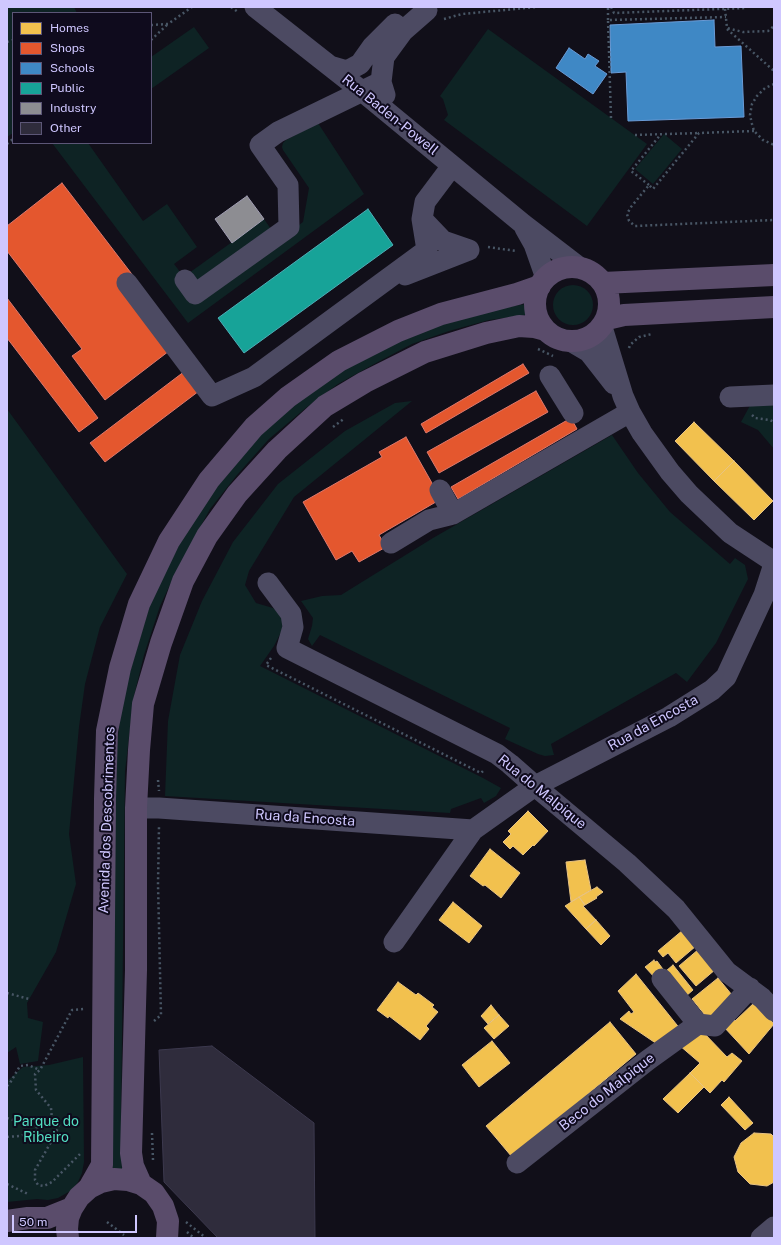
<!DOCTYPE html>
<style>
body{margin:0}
#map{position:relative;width:781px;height:1245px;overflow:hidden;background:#110f19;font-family:"Public Sans",sans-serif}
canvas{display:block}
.frame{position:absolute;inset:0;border:8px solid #cfc7ff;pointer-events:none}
.legend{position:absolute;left:12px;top:12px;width:140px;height:132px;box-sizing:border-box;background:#0f0b1d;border:1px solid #5c5677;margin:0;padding:5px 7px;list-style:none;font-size:12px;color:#cfc7ff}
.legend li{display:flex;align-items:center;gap:8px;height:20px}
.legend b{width:20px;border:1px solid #5c5677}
.scale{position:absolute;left:12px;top:1215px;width:125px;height:18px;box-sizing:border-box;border:2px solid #cfc7ff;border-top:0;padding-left:5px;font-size:12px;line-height:14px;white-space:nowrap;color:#cfc7ff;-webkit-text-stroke:3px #0f0b1d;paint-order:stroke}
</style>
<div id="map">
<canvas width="781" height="1245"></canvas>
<div class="frame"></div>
<ul class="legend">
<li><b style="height:11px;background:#f2c14e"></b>Homes</li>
<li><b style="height:11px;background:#e4572e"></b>Shops</li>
<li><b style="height:11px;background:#3f88c5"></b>Schools</li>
<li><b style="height:11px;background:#17a398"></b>Public</li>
<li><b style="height:11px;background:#8d8d92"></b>Industry</li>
<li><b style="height:11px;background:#2f2c3c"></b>Other</li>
</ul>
<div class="scale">50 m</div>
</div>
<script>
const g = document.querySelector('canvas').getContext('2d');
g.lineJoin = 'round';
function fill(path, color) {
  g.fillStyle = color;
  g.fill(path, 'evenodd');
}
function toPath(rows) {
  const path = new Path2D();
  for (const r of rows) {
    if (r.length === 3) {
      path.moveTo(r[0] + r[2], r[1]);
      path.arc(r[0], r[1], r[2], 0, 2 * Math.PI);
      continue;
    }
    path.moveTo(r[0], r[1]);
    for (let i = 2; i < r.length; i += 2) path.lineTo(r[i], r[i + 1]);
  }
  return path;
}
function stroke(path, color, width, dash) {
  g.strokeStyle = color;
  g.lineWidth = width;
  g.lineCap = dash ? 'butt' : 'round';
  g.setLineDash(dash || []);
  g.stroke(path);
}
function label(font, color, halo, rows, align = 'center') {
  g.font = font + ' "Public Sans",sans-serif';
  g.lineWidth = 4;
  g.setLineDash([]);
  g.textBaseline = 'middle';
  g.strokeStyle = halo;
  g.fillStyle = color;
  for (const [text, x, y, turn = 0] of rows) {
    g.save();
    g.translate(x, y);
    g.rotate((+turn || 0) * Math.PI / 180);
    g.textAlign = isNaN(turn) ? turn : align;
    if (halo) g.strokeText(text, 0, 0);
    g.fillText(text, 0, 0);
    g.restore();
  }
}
const green = toPath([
 [7,7,74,7,77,13,13,13,13,133,7,137],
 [194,27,209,48,151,89,151,57],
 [488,29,647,144,587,226,444,120,448,115,443,99,440,96],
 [318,123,364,194,188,323,52,143,88,143,143,221,167,204,197,247,174,264,184,277,192,302,303,222,309,188,283,150,282,147,283,143,286,140],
 [664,134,682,149,653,184,635,169],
 [264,219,273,232,198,282,189,273],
 [573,305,20],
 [526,304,526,315,489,320,449,331,412,344,376,363,338,384,307,407,269,439,237,475,210,509,176,572,160,606,144,655,134,696,125,771,121,1125,122,1172,111,1170,115,771,119,727,124,692,151,601,185,533,204,503,263,431,297,400,334,375,373,353,448,321,488,310],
 [774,399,774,449,758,430,741,422,753,400],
 [412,401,294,497,249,571,245,585,256,603,273,608,282,616,282,630,274,646,260,666,483,778,501,788,496,796,484,803,481,798,451,809,450,813,165,796,168,721,180,655,202,601,233,542,278,484,345,431,395,403],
 [7,409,127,574,100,627,85,684,79,727,69,834,76,884,56,952,27,1003,28,1018,43,1022,38,1061,20,1064,16,1047,7,1053],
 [612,435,638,473,670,512,730,564,735,558,745,565,748,579,716,643,687,682,676,673,551,744,554,755,545,756,538,754,505,739,510,728,320,635,312,646,308,639,312,626,313,618,301,601,322,596,341,595,433,538],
 [83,1057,84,1162,82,1173,78,1182,72,1190,58,1198,48,1200,37,1199,7,1202,7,1081,23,1067,49,1065]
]);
const homes = toPath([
 [694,422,734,461,714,481,675,441,694,422],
 [734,461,773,501,754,520,714,481,734,461],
 [528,811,548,831,534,846,533,845,523,855,513,846,510,849,503,842,511,834,508,831,528,811],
 [490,849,520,873,501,898,485,885,483,886,470,876,490,849],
 [585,860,591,890,571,902,566,862,585,860],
 [597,887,603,892,596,897,597,898,585,905,579,897,597,887],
 [579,897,585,905,583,906,596,920,586,929,565,906,579,897],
 [453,902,482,926,469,943,439,920,453,902],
 [596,920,610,936,601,945,586,929,596,920],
 [683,930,696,946,676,963,668,953,663,957,658,951,683,930],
 [699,949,716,969,696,986,679,966,699,949],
 [654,960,655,962,657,961,665,972,656,979,645,967,654,960],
 [673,965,693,990,686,996,666,971,673,965],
 [636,974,681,1030,660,1046,620,1019,629,1011,631,1014,634,1012,618,991,636,974],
 [718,978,732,995,709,1020,692,999,718,978],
 [398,982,416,995,418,993,434,1005,432,1007,438,1012,426,1026,429,1029,420,1040,389,1016,388,1018,377,1010,398,982],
 [755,1002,774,1024,749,1054,723,1026,733,1018,735,1021,755,1002],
 [491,1005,499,1015,488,1024,481,1016,491,1005],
 [499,1015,509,1026,494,1039,484,1028,499,1015],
 [610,1022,636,1054,512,1157,486,1126,610,1022],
 [702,1031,727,1057,732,1053,742,1061,724,1082,722,1080,710,1093,690,1073,700,1063,679,1045,702,1031],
 [492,1041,510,1063,479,1087,462,1065,492,1041],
 [690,1073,704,1087,678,1113,663,1099,690,1073],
 [729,1097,753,1123,745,1130,721,1105,729,1097],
 [754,1133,771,1134,774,1137,774,1182,767,1186,750,1184,738,1172,734,1157,741,1143,754,1133]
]);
const shops = toPath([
 [62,183,131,273,169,351,105,400,72,356,82,349,7,251,7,226,62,183],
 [7,298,98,418,79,432,7,338,7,298],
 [523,364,529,373,426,433,421,424,523,364],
 [185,371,199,391,105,462,90,443,185,371],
 [536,391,548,412,439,473,427,452,536,391],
 [571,418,577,429,458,499,451,487,571,418],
 [406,437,441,499,379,535,386,547,359,562,352,551,336,560,303,502,382,457,379,452,406,437]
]);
const schools = toPath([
 [714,20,715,47,741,46,744,117,628,121,626,72,611,73,610,25,714,20],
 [569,48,585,59,588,54,599,61,595,66,607,74,593,94,556,68,569,48]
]);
const public = toPath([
 [368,209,393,245,244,353,218,318,368,209]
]);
const industry = toPath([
 [247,196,264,219,232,243,215,219,247,196]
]);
const building = toPath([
 [212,1046,314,1123,315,1238,218,1238,164,1182,159,1050,212,1046]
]);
const path = toPath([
 [231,7,238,12],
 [611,7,614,13,747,8,747,7],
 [725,9,727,28,743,32,768,31,774,26],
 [444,19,462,14,537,7],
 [608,20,608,7],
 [151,25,168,24,192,7],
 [727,29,774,71],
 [151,40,168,24],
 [7,42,13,40],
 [774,84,765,88,757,96,752,104,750,115,752,124,754,131,763,140,774,145],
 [611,118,608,20,726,17],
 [754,131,699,133,653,189,649,185,631,207,627,214,629,221,635,226,774,220],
 [635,135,699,133],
 [7,144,13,139],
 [649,185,631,171,661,134],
 [488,247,516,251],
 [629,348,630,345,639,337,652,334],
 [538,349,553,356],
 [752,415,755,418,770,420,774,422],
 [333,427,345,418],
 [271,658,266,665,481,773,485,769],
 [158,780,159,791],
 [7,993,29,999],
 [154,1021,161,1015,158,884,159,826],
 [7,1086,10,1083,20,1066,28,1065,40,1070],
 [7,1118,40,1128],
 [52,1120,51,1108,36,1090,35,1074,40,1070,72,1010,84,1009],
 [152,1133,153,1160],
 [7,1137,20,1136,41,1129,52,1120,58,1120,59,1125,55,1135,35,1170,35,1180,38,1185,44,1186,52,1182,82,1152],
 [7,1184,28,1194],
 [107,1222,124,1235],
 [186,1222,206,1238],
 [187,1232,194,1238]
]);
const minor = toPath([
 [255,7,363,92,523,224,579,267],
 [330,66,347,71,360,64,372,47,395,24],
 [385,95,381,82,384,57,403,31,427,10],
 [525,228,534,244,546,278],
 [405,275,469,250,443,241,422,219],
 [185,280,195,294,289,227,288,185,260,145,278,132,381,82],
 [127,283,212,396,254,377,427,250,422,219,425,202,452,166],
 [602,327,623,396,630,412,642,433,670,472,689,494,730,533,774,562],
 [572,342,589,352,614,384],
 [550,376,573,413],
 [730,397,774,395],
 [440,490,453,514],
 [391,543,429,520,453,514,630,412],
 [268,583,291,614,293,627,287,648,497,754,510,764,535,786,627,863,676,909,727,972,762,998,774,1011],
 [136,808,159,808,473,830],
 [394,942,473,830,535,786,669,717,712,690,726,677,764,595,774,564],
 [662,979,698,1024,715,1026,750,988],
 [517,1163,648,1060,698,1024],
 [761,1238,774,1227]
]);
const major = toPath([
 [572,304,37],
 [603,283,774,275],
 [607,319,624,315,774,307],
 [141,1184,133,1166,131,1153,136,970,136,808,139,750,143,704,161,643,183,581,207,536,237,494,277,450,325,406,365,382,425,352,486,333,519,326,534,327,545,330],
 [89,1188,102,1165,105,799,107,731,120,668,139,604,169,541,209,480,254,427,288,397,339,361,398,331,441,314,517,294,540,286],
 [7,1221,28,1218,47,1218,72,1208],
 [68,1238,67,1229,68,1218,72,1208,79,1197,89,1188,101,1182,114,1179,128,1180,141,1184,154,1193,163,1206,168,1221,167,1238]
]);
const streetNames = [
 ["Rua Baden-Powell",390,115,39],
 ["Rua da Encosta",653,723,-29],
 ["Rua do Malpique",542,792,39],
 ["Rua da Encosta",305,818,4],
 ["Avenida dos Descobrimentos",107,820,-88],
 ["Beco do Malpique",607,1092,-38]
];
const parkNames = [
 ["Parque do",46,1122],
 ["Ribeiro",46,1138]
];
fill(green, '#0e2324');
fill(homes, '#f2c14e');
stroke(homes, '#e8c383', 1);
fill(shops, '#e4572e');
stroke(shops, '#de796d', 1);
fill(schools, '#3f88c5');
stroke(schools, '#6a9bd6', 1);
fill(public, '#17a398');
stroke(public, '#4eaeb7', 1);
fill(industry, '#8d8d92');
stroke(industry, '#a19eb3', 1);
fill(building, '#2f2c3c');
stroke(building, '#3c394e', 1);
stroke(path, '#485665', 2.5, [2, 3]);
stroke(minor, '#4c4a62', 21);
stroke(major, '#5a4c6b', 22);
label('14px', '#cfc7ff', '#0f0b1d', streetNames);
label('14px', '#53dfc2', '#0f0b1d', parkNames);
</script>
